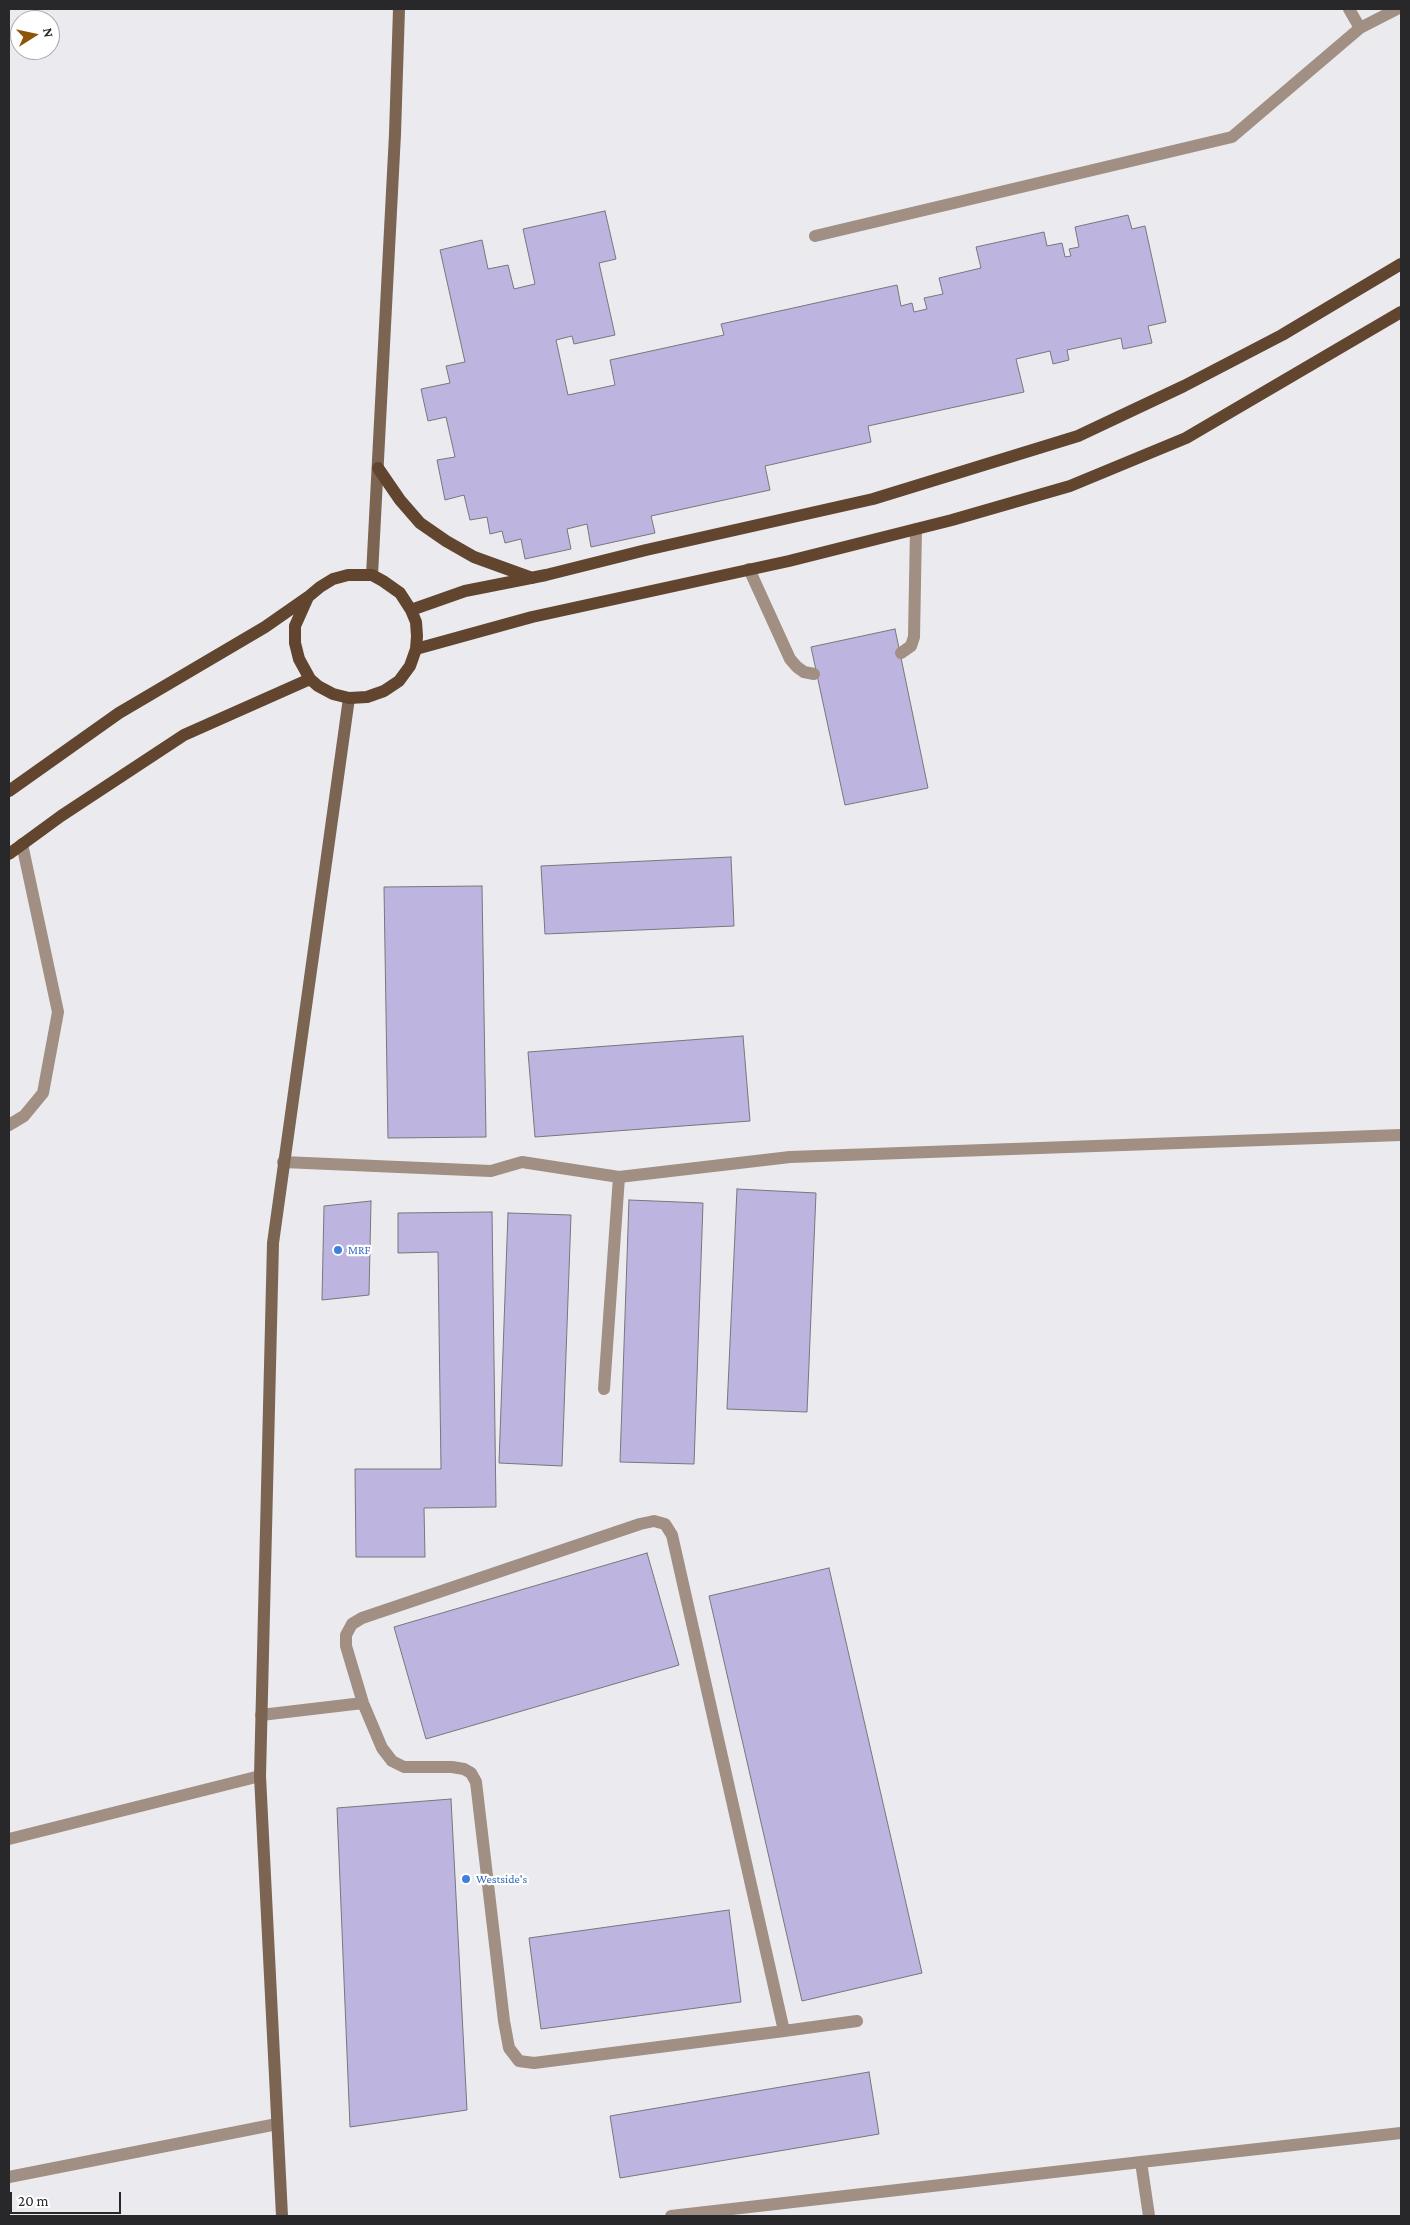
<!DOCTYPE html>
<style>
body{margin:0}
#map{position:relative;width:1410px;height:2225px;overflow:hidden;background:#eaeaef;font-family:"Crimson Pro",serif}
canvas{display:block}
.frame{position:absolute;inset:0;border:10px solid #282729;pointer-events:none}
.north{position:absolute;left:10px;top:10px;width:50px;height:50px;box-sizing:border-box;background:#fff;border:1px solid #a9a9a9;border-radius:50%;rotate:80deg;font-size:14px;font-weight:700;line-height:20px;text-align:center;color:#282729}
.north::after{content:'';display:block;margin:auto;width:18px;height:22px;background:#8d550a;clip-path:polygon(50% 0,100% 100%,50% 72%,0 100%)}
.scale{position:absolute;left:10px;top:2192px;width:111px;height:22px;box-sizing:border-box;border:2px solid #282729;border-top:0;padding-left:6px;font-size:15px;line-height:18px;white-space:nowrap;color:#282729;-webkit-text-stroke:4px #fff;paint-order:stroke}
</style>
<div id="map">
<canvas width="1410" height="2225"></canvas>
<div class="frame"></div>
<div class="north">N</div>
<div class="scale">20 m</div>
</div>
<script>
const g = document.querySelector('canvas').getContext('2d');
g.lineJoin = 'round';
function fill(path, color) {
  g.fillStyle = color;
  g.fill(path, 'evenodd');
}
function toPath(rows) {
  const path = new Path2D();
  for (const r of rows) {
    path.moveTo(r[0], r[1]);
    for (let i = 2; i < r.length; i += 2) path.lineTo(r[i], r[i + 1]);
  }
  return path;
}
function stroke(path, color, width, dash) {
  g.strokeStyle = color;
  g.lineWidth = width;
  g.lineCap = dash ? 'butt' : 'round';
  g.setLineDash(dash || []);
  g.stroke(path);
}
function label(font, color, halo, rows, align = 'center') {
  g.font = font + ' "Crimson Pro",serif';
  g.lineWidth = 4.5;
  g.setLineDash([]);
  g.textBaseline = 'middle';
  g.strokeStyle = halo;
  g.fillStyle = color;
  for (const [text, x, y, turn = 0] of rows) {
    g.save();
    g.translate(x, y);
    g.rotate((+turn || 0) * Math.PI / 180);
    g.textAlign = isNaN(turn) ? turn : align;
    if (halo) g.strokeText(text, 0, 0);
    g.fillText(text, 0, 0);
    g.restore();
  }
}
const building = toPath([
 [605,211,616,259,599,263,615,335,574,344,572,336,556,340,568,395,615,385,610,360,724,335,721,324,897,285,901,306,912,303,914,312,927,309,924,298,943,294,939,278,981,268,976,247,1044,232,1047,246,1062,243,1065,257,1071,256,1069,249,1079,247,1075,227,1128,215,1132,229,1145,226,1166,322,1148,326,1152,343,1123,349,1121,338,1067,350,1069,360,1053,364,1050,351,1016,359,1024,392,868,426,871,442,765,466,770,490,651,516,655,533,591,547,587,524,567,529,571,549,525,559,521,539,505,543,502,531,490,534,487,517,470,520,464,495,445,500,437,460,455,457,446,417,428,421,421,389,450,383,446,366,465,362,440,250,482,240,488,269,508,265,514,289,535,284,523,229,605,211],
 [895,629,928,788,845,805,811,647,895,629],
 [731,857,734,926,545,934,541,866,731,857],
 [482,886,486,1137,388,1138,384,887,482,886],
 [743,1036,750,1121,535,1137,528,1052,743,1036],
 [737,1189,816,1193,807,1412,727,1409,737,1189],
 [629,1200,703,1203,694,1464,620,1462,629,1200],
 [371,1201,369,1295,322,1300,324,1206,371,1201],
 [492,1212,496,1507,424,1508,425,1557,356,1557,355,1469,441,1469,438,1252,398,1253,398,1213,492,1212],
 [508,1213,571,1215,562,1466,499,1463,508,1213],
 [647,1553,679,1665,426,1739,394,1627,647,1553],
 [829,1568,922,1973,802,2001,709,1596,829,1568],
 [451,1799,467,2110,350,2127,337,1808,451,1799],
 [729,1910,741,2002,541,2029,529,1938,729,1910],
 [869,2072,879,2134,620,2178,610,2116,869,2072]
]);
const lane = toPath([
 [749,569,790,659,797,667,804,672,814,674],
 [901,653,911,646,914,637,916,529]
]);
const street = toPath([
 [1349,9,1360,28,1397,9],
 [815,236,1232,137,1360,28],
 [9,1125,24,1116,43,1093,58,1012,22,844],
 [283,1162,491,1171,522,1162,619,1177,790,1157,1401,1135],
 [604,1389,619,1177],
 [261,1715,363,1703],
 [9,1839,260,1776],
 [784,2031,672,1535,665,1524,654,1521,640,1524,362,1618,352,1624,346,1635,346,1646,363,1703,382,1748,392,1761,404,1767,452,1767,464,1769,471,1773,476,1782,504,2021,509,2048,519,2061,534,2063,784,2031,857,2021],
 [1141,2162,1401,2133],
 [9,2177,277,2124],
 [671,2216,1141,2162,1149,2216]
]);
const secondary = toPath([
 [372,575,395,134,399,9],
 [282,2216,260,1776,273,1243,349,698]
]);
const primary = toPath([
 [378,468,400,500,420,523,446,541,474,557,532,578],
 [348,575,372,575,383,581,400,593,411,610,416,622,417,636,416,649,410,666,399,681,384,691,367,697,349,698,333,694,318,686,310,679,299,659,295,643,295,626,308,597,320,587,333,579,348,575],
 [411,610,465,591,546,575,646,550,873,499,1078,436,1184,386,1282,335,1401,264],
 [416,649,532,617,789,561,952,520,1070,486,1186,438,1401,312],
 [9,791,119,713,265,627,308,597],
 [9,854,61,816,184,735,310,679]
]);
const markers = [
 [338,1250,5,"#3f7fe0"],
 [466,1879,5,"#3f7fe0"]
];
const shopNames = [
 ["MRF",348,1250],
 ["Westside's",476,1879]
];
fill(building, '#bdb5e0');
stroke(building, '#77767b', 1);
stroke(lane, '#a08f82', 12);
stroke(street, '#a08f82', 12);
stroke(secondary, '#7b6451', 12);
stroke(primary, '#61452e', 12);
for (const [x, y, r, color] of markers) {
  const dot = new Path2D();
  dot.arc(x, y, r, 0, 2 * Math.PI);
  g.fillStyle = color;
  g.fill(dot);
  stroke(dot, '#fff', 2);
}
label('12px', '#366cbe', '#fff', shopNames, 'left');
</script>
